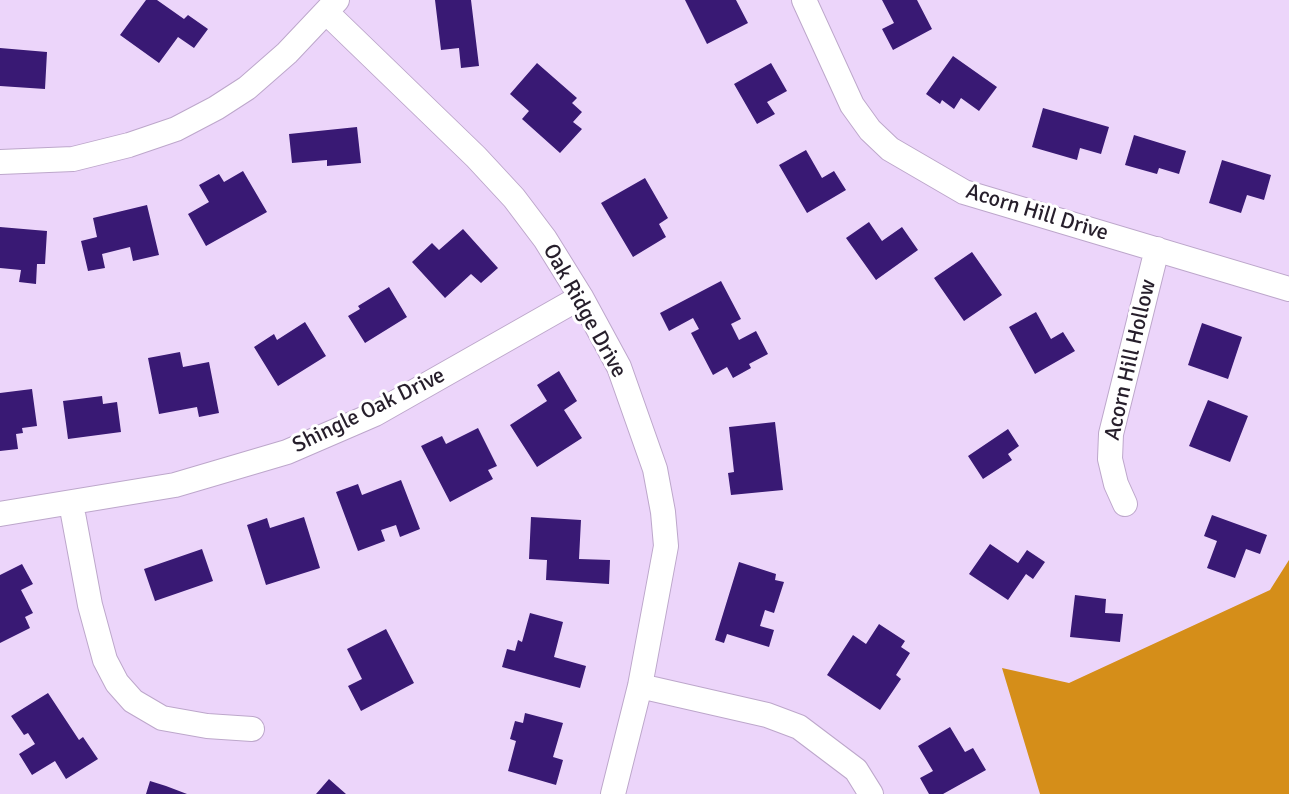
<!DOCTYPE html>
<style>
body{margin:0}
canvas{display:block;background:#ecd5fa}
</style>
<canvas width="1289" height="794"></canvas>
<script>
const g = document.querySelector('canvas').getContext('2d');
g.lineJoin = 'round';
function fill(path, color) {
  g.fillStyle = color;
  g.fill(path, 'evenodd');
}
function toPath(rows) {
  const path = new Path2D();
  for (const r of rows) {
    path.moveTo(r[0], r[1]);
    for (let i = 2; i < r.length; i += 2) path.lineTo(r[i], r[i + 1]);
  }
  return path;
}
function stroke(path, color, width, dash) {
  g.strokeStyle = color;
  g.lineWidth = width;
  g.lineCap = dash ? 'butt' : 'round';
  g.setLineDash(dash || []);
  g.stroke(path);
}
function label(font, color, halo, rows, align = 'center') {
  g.font = font + ' Signika,sans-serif';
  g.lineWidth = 6;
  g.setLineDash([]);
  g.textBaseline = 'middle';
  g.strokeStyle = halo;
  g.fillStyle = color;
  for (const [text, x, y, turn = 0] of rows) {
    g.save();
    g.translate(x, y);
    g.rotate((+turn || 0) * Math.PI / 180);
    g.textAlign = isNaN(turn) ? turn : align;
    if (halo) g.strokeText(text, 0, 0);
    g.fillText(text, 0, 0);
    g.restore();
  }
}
const forest = toPath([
 [1289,560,1289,794,1040,794,1002,668,1069,683,1270,590]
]);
const building = toPath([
 [146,0,157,0,184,19,188,15,208,29,194,48,178,37,159,63,120,35],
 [435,0,471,0,479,66,461,68,459,48,441,50],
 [685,0,736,0,748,23,707,44],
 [882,0,917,0,932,29,893,50,882,29,894,23],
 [0,48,47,52,45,89,0,86],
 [953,56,997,87,979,111,961,98,954,109,942,100,940,104,926,94],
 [537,63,577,98,572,103,582,112,573,122,582,129,560,153,522,119,529,111,510,94],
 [771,63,787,91,767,102,775,114,757,124,734,84],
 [1043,108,1109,127,1101,154,1080,148,1077,160,1032,147],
 [357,127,361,163,327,166,327,160,292,163,289,134],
 [1134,135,1186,151,1179,174,1159,168,1157,174,1125,165],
 [806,150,822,178,834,171,846,190,807,213,779,165],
 [1222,160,1271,175,1264,200,1247,195,1241,213,1209,203],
 [243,171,267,212,206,246,188,214,209,202,199,185,219,174,224,182],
 [645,178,668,218,659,224,666,237,633,257,601,203],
 [147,205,159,255,133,261,130,247,102,254,105,268,88,271,81,241,97,237,93,218],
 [869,222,882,241,902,227,918,250,876,280,846,238],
 [0,227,47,231,45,264,37,264,36,284,19,282,21,270,0,268],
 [463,229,498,268,481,283,471,274,445,298,412,262,432,243,439,250],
 [972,252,1002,295,964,321,934,278],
 [721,281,741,319,731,324,739,340,756,331,768,354,749,364,751,368,733,378,727,367,713,375,691,333,699,329,693,318,669,331,660,313],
 [389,287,407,317,365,343,348,316,360,309,358,306],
 [1036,312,1051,339,1063,332,1075,351,1035,374,1009,327],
 [305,322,326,356,278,386,254,347,274,334,277,340],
 [1202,323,1242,337,1228,379,1188,365],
 [180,352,183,367,209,362,219,413,199,417,197,407,159,414,148,358],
 [559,371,577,401,564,410,582,438,537,467,510,425,547,401,537,385],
 [32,389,37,426,22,428,23,433,16,434,18,449,0,451,0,393],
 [102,396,103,404,117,402,121,432,68,439,63,401],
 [1208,400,1248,416,1230,462,1189,446],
 [775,422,783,490,731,495,728,473,734,472,729,427],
 [478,428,497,466,488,470,493,479,450,502,421,446,442,436,446,444],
 [1008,429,1019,446,1008,454,1012,460,983,479,968,456],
 [401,480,420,529,400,537,396,525,381,530,385,541,358,551,336,492,358,484,362,495],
 [1212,515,1267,535,1260,554,1246,549,1235,578,1207,568,1217,541,1204,536],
 [304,517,320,568,266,585,247,525,267,518,270,528],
 [531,517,581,520,579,559,610,560,609,584,546,580,547,560,529,559],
 [990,544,1018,563,1027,550,1045,562,1033,579,1026,574,1008,600,969,574],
 [202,549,213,581,155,601,144,569],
 [739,562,776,574,775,580,784,582,774,613,765,610,760,626,774,630,769,647,727,634,724,643,715,640],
 [22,564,33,584,21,590,33,613,25,617,30,628,0,643,0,575],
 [1075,595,1106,599,1105,613,1123,614,1120,642,1070,637],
 [530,613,563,622,554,657,586,666,580,688,502,667,507,649,515,651,518,640,522,642],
 [879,624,905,641,901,647,910,653,896,675,901,679,880,710,827,675,853,635,866,644],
 [386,629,414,683,361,711,348,686,362,679,347,649],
 [48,693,79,740,83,737,98,759,66,779,55,761,32,775,19,754,35,744,28,733,24,735,11,716],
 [525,713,563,723,553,757,563,760,556,785,508,771,516,741,510,739,515,721,523,723],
 [950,727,965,752,973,748,986,770,943,794,929,794,920,778,933,771,918,746],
 [329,779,346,794,316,794],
 [150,781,166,786,187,794,146,794]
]);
const minor = toPath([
 [804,0,852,105,870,130,890,149,964,192,1289,289],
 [326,12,476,157,514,198,545,239,581,297,619,367,655,469,663,512,666,546,640,686,613,794],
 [0,162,73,159,129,145,176,129,216,108,247,88,287,53,337,0],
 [71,503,90,605,105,660,117,683,133,701,162,718,207,726,252,729],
 [1125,504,1116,484,1110,459,1111,434,1157,249],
 [0,514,175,485,287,452,375,414,581,297],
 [640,686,767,715,799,727,856,770,871,794]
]);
const streetNames = [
 ["Acorn Hill Drive",1037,213,17],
 ["Oak Ridge Drive",584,311,61],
 ["Acorn Hill Hollow",1131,360,-77],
 ["Shingle Oak Drive",369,411,-26]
];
fill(forest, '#d58e19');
fill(building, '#391974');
stroke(minor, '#bda7cb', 26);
stroke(minor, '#fff', 24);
label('22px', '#261e2b', '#fff', streetNames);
</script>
